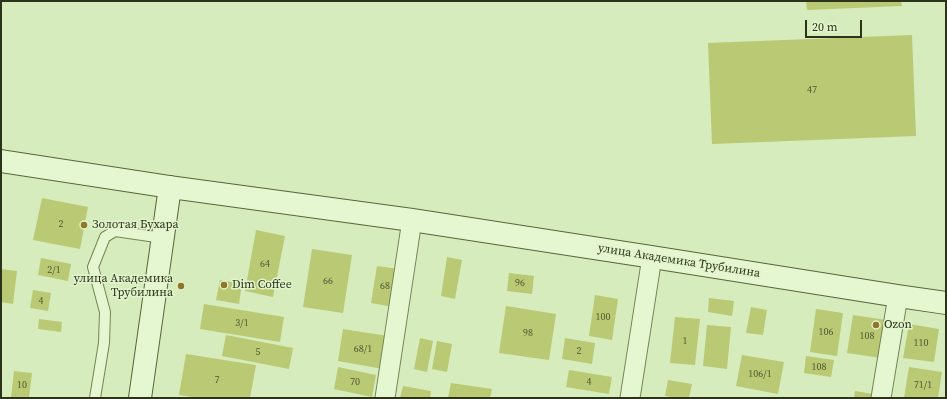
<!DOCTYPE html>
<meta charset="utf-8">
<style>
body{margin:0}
#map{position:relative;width:947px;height:399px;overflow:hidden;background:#d6ecbd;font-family:"Source Serif 4",serif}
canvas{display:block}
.frame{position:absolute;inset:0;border:2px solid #2d331b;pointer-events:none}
.scale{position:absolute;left:805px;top:20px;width:57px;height:18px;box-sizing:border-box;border:2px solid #2d331b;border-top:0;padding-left:5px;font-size:12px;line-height:14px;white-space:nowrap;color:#2d331b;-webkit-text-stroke:3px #e1f4cc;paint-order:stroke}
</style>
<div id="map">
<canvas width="947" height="399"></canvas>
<div class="frame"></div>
<div class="scale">20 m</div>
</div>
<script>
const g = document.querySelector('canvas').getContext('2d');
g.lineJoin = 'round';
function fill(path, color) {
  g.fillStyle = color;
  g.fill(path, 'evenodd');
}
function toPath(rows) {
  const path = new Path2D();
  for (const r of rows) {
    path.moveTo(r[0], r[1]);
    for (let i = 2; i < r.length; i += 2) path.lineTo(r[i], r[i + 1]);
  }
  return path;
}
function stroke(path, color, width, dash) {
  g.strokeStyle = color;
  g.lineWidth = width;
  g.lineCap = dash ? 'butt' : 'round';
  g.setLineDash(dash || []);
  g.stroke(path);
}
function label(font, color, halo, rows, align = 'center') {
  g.font = font + ' "Source Serif 4",serif';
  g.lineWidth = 3;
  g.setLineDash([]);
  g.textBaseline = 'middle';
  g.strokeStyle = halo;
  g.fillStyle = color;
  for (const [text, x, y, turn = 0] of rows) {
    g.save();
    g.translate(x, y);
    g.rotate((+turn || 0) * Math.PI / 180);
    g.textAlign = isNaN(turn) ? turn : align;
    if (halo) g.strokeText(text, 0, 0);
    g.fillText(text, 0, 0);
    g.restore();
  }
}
const building = toPath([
 [806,1,901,1,902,6,807,10],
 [912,35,916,136,712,144,708,43],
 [42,198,88,207,80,249,33,240],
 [256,230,285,236,273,297,245,291],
 [312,249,352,255,343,313,303,307],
 [447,257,462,260,455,299,441,296],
 [41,258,71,264,68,281,38,275],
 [377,266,398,269,393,307,371,303],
 [1,269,17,271,13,304,1,302],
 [509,273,534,276,532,294,507,291],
 [220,280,242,284,239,304,216,300],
 [33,290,51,293,48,311,30,308],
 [595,295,618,299,612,340,589,336],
 [709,298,734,301,732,316,708,312],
 [204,304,284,317,280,342,200,329],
 [506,306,556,314,549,360,499,353],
 [751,307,767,310,763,335,746,333],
 [816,309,843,313,837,356,810,352],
 [853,315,886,320,881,358,847,353],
 [675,317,700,319,695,365,670,363],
 [39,319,62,322,61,332,38,329],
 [909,324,939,329,934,362,903,358],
 [707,325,731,327,727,369,703,366],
 [343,329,388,336,383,369,338,361],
 [226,335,293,348,289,369,222,356],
 [420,338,433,341,427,372,414,369],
 [565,338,595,343,592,364,562,359],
 [437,341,452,344,447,372,432,369],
 [186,354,256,365,250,398,199,398,179,395],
 [742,355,784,362,778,394,736,386],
 [806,356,834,360,831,377,804,373],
 [338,367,376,375,372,397,334,389],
 [909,367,942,372,938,398,904,398],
 [569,370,612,377,609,394,566,387],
 [14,371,32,373,29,398,11,398],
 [668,380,692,384,689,398,679,398,665,396],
 [451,383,492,389,490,398,448,398],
 [403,386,431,391,430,398,400,398],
 [855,391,873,394,872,398,854,398]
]);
const lane = toPath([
 [95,398,104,343,105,312,93,267,105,237,115,231,163,238]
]);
const street = toPath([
 [385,398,412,220],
 [630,398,652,257],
 [881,398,898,296]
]);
const secondary = toPath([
 [1,161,170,187,412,220,652,257,898,296,946,303],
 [140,398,170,187]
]);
const markers = [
 [84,225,4,"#907629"],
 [224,285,4,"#907629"],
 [181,286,4,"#907629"],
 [876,325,4,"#907629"]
];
const numberNames = [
 ["47",812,90],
 ["2",61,224],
 ["64",265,264],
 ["2/1",54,270],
 ["66",328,281],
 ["96",520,283],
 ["68",385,286],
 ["4",41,301],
 ["100",603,317],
 ["3/1",242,323],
 ["106",826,332],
 ["98",528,333],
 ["108",867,336],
 ["1",685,341],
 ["110",921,343],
 ["68/1",363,349],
 ["2",579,351],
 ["5",258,352],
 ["108",819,367],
 ["106/1",760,374],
 ["7",217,380],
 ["70",355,382],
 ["4",589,382],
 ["10",22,385],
 ["71/1",923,385]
];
const poiNames = [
 ["Золотая Бухара",92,225],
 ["улица Академика",173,279,"right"],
 ["Трубилина",173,293,"right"],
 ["Dim Coffee",232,285],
 ["Ozon",884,325]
];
const streetNames = [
 ["улица Академика Трубилина",679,261,9]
];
fill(building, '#bac974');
stroke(lane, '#768357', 12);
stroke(street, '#768357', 21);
stroke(secondary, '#5a643a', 24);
stroke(lane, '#e5f7d0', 10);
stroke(street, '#e5f7d0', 19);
stroke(secondary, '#e5f7d0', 22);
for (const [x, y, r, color] of markers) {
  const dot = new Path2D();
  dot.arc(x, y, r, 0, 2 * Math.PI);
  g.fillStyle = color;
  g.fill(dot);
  stroke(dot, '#e1f4cc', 1.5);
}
label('10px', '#505831', null, numberNames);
label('12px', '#2d331b', '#e1f4cc', poiNames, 'left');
label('12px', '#2d331b', '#e1f4cc', streetNames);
</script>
